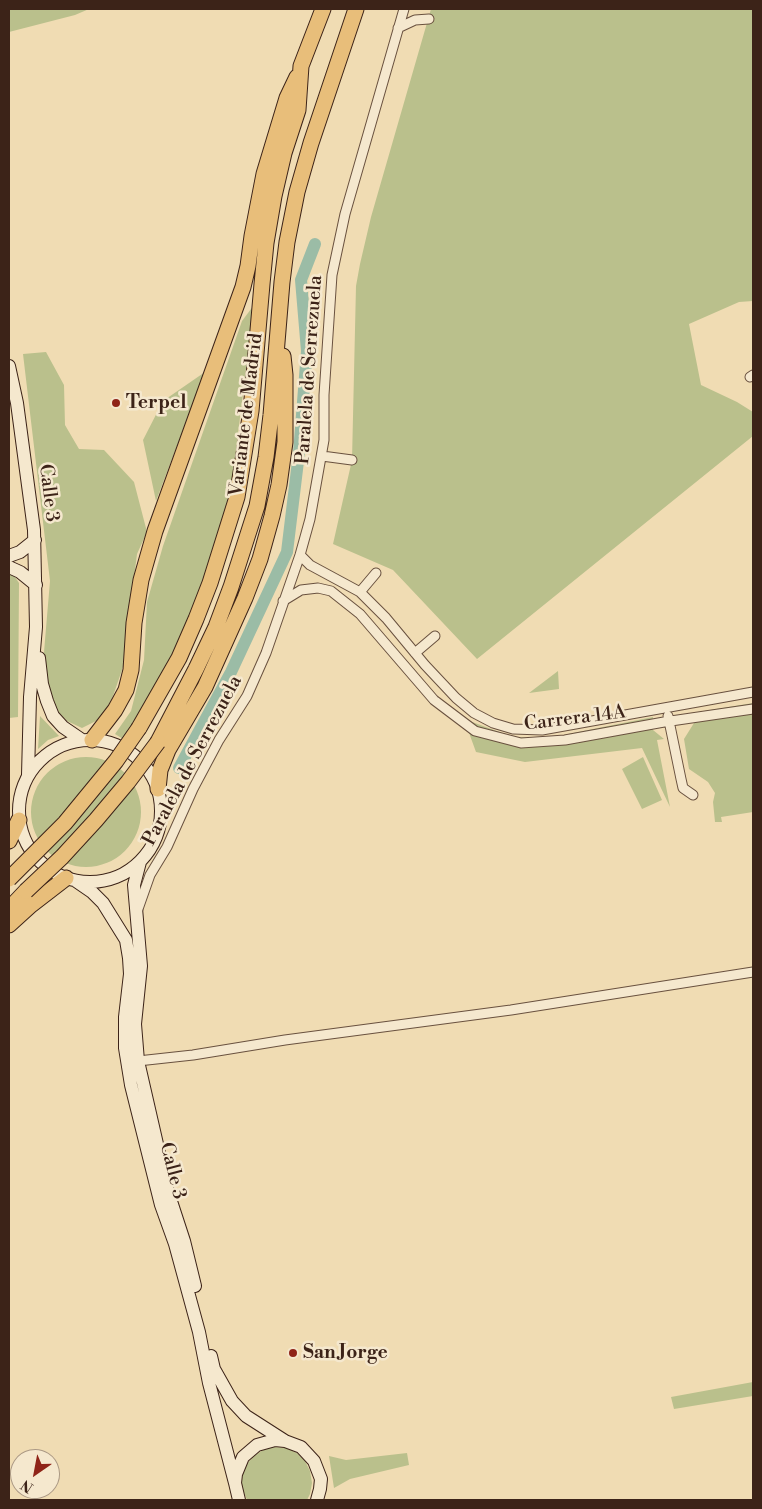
<!DOCTYPE html>
<style>
body{margin:0}
#map{position:relative;width:762px;height:1509px;overflow:hidden;background:#f0dcb3;font-family:"Libre Bodoni",serif}
canvas{display:block}
.frame{position:absolute;inset:0;border:10px solid #3c2318;pointer-events:none}
.north{position:absolute;left:10px;top:1449px;width:50px;height:50px;box-sizing:border-box;background:#f5e8ce;border:1px solid #ab9985;border-radius:50%;rotate:213deg;font-size:14px;font-weight:700;line-height:20px;text-align:center;color:#3c2318}
.north::after{content:'';display:block;margin:auto;width:18px;height:22px;background:#8f2418;clip-path:polygon(50% 0,100% 100%,50% 72%,0 100%)}
</style>
<div id="map">
<canvas width="762" height="1509"></canvas>
<div class="frame"></div>
<div class="north">N</div>
</div>
<script>
const g = document.querySelector('canvas').getContext('2d');
g.lineJoin = 'round';
function fill(path, color) {
  g.fillStyle = color;
  g.fill(path, 'evenodd');
}
function toPath(rows) {
  const path = new Path2D();
  for (const r of rows) {
    if (r.length === 3) {
      path.moveTo(r[0] + r[2], r[1]);
      path.arc(r[0], r[1], r[2], 0, 2 * Math.PI);
      continue;
    }
    path.moveTo(r[0], r[1]);
    for (let i = 2; i < r.length; i += 2) path.lineTo(r[i], r[i + 1]);
  }
  return path;
}
function stroke(path, color, width, dash) {
  g.strokeStyle = color;
  g.lineWidth = width;
  g.lineCap = dash ? 'butt' : 'round';
  g.setLineDash(dash || []);
  g.stroke(path);
}
function label(font, color, halo, rows, align = 'center') {
  g.font = font + ' "Libre Bodoni",serif';
  g.lineWidth = 5;
  g.setLineDash([]);
  g.textBaseline = 'middle';
  g.strokeStyle = halo;
  g.fillStyle = color;
  for (const [text, x, y, turn = 0] of rows) {
    g.save();
    g.translate(x, y);
    g.rotate((+turn || 0) * Math.PI / 180);
    g.textAlign = isNaN(turn) ? turn : align;
    if (halo) g.strokeText(text, 0, 0);
    g.fillText(text, 0, 0);
    g.restore();
  }
}
const green = toPath([
 [9,9,89,9,75,15,9,32],
 [431,9,753,9,753,301,739,302,689,324,701,385,737,402,753,412,753,436,477,659,393,570,333,544,352,460,356,286,360,264,371,217],
 [254,305,232,482,214,553,173,655,140,717,123,739,115,734,131,711,144,660,147,602,163,546,242,321],
 [46,352,64,385,65,425,79,449,104,450,134,482,147,532,137,554,123,667,113,696,106,710,96,721,82,728,67,721,56,710,45,683,44,652,50,581,23,354],
 [205,372,156,501,143,440,163,401],
 [9,573,13,574,19,583,18,717,9,718],
 [558,671,559,689,529,693],
 [753,703,753,812,721,817,722,822,715,822,713,802,715,793,708,782,689,769,684,739,694,723,692,713],
 [40,716,59,736,48,740,38,749],
 [653,717,653,730,664,739,657,740,670,807,642,748,525,762,476,752,464,719,513,737,548,738],
 [86,812,55],
 [643,757,662,800,642,809,622,769],
 [753,1382,753,1396,674,1409,671,1397],
 [275,1447,286,1448,297,1453,305,1461,310,1471,312,1483,310,1494,307,1500,248,1500,246,1498,242,1487,242,1476,246,1465,254,1456,263,1450],
 [407,1453,409,1465,350,1479,334,1488,329,1456,346,1460]
]);
const canal = toPath([
 [179,768,231,672,287,552,299,453,307,351,301,280,315,244]
]);
const street = toPath([
 [398,28,415,20,429,19],
 [750,377,753,375],
 [322,456,352,460],
 [300,555,310,565,360,592,386,618,425,665,456,698,474,713,493,723,513,729,542,730,753,692],
 [360,592,376,573],
 [283,601,301,590,318,588,331,591,360,614,434,700,475,731,521,743,565,740,664,722,753,709],
 [415,653,435,636],
 [668,716,681,779,683,788,693,795],
 [138,909,150,875,167,847,193,789,219,740,247,696,266,653,300,555,310,519,324,440,324,395,332,275,345,214,404,9],
 [138,1061,193,1055,285,1040,511,1010,753,972]
]);
const secondary = toPath([
 [9,366,17,403,34,530,36,627,30,697,28,775],
 [9,556,20,552,35,540],
 [9,567,20,572,36,585],
 [39,658,42,684,47,701,53,716,63,727,82,740],
 [90,811,71],
 [140,862,134,885,141,966,135,1024,138,1061,168,1192,184,1241,195,1286],
 [76,881,92,892,103,903,126,940,129,958,130,974,125,1017,125,1048,131,1085,161,1205,175,1244,199,1332,209,1383,235,1483],
 [211,1356,214,1369,232,1401,246,1416,285,1441],
 [239,1500,235,1483,236,1474,243,1457,257,1445,275,1440,285,1441,301,1447,314,1461,321,1479,320,1489,317,1500]
]);
const primary = toPath([
 [139,728,179,658,196,619,210,583,237,497,251,411,262,284,266,243,274,196,284,153,298,110,301,66,323,9],
 [92,740,115,710,126,690,131,670,134,623,141,580,155,531,243,287,248,266,252,236,264,174,287,98,297,77],
 [158,742,196,669,216,627,231,587,257,506,266,457,271,415,282,282,287,242,297,192,311,143,356,9],
 [158,789,160,770,168,750,205,687,245,598,260,559,272,516,279,485,285,442,285,375,283,356],
 [9,841,19,820],
 [9,909,26,891],
 [9,925,31,905,66,878]
]);
const primaryBridge = toPath([
 [9,879,65,823,116,761,139,728],
 [26,891,62,857,96,820,128,782,158,742]
]);
const markers = [
 [116,403,5,"#8f2418"],
 [293,1353,5,"#8f2418"]
];
const streetNames = [
 ["Paralela de Serrezuela",310,370,-86],
 ["Variante de Madrid",247,415,-83],
 ["Calle 3",48,493,83],
 ["Carrera 14A",575,719,-7],
 ["Paralela de Serrezuela",193,761,-62],
 ["Calle 3",172,1171,76]
];
const poiNames = [
 ["Terpel",126,403],
 ["San Jorge",303,1353]
];
fill(green, '#bac08c');
stroke(canal, '#9bbca6', 12);
stroke(street, '#69513f', 11);
stroke(secondary, '#3c2318', 14);
stroke(primary, '#3c2318', 17);
stroke(street, '#f5e8ce', 9);
stroke(secondary, '#f5e8ce', 12);
stroke(primary, '#e8be7a', 15);
stroke(primaryBridge, '#3c2318', 17, []);
stroke(primaryBridge, '#e8be7a', 15);
for (const [x, y, r, color] of markers) {
  const dot = new Path2D();
  dot.arc(x, y, r, 0, 2 * Math.PI);
  g.fillStyle = color;
  g.fill(dot);
  stroke(dot, '#f5e8ce', 2);
}
label('19px', '#3c2318', '#f5e8ce', streetNames);
label('bold 19px', '#3c2318', '#f5e8ce', poiNames, 'left');
</script>
